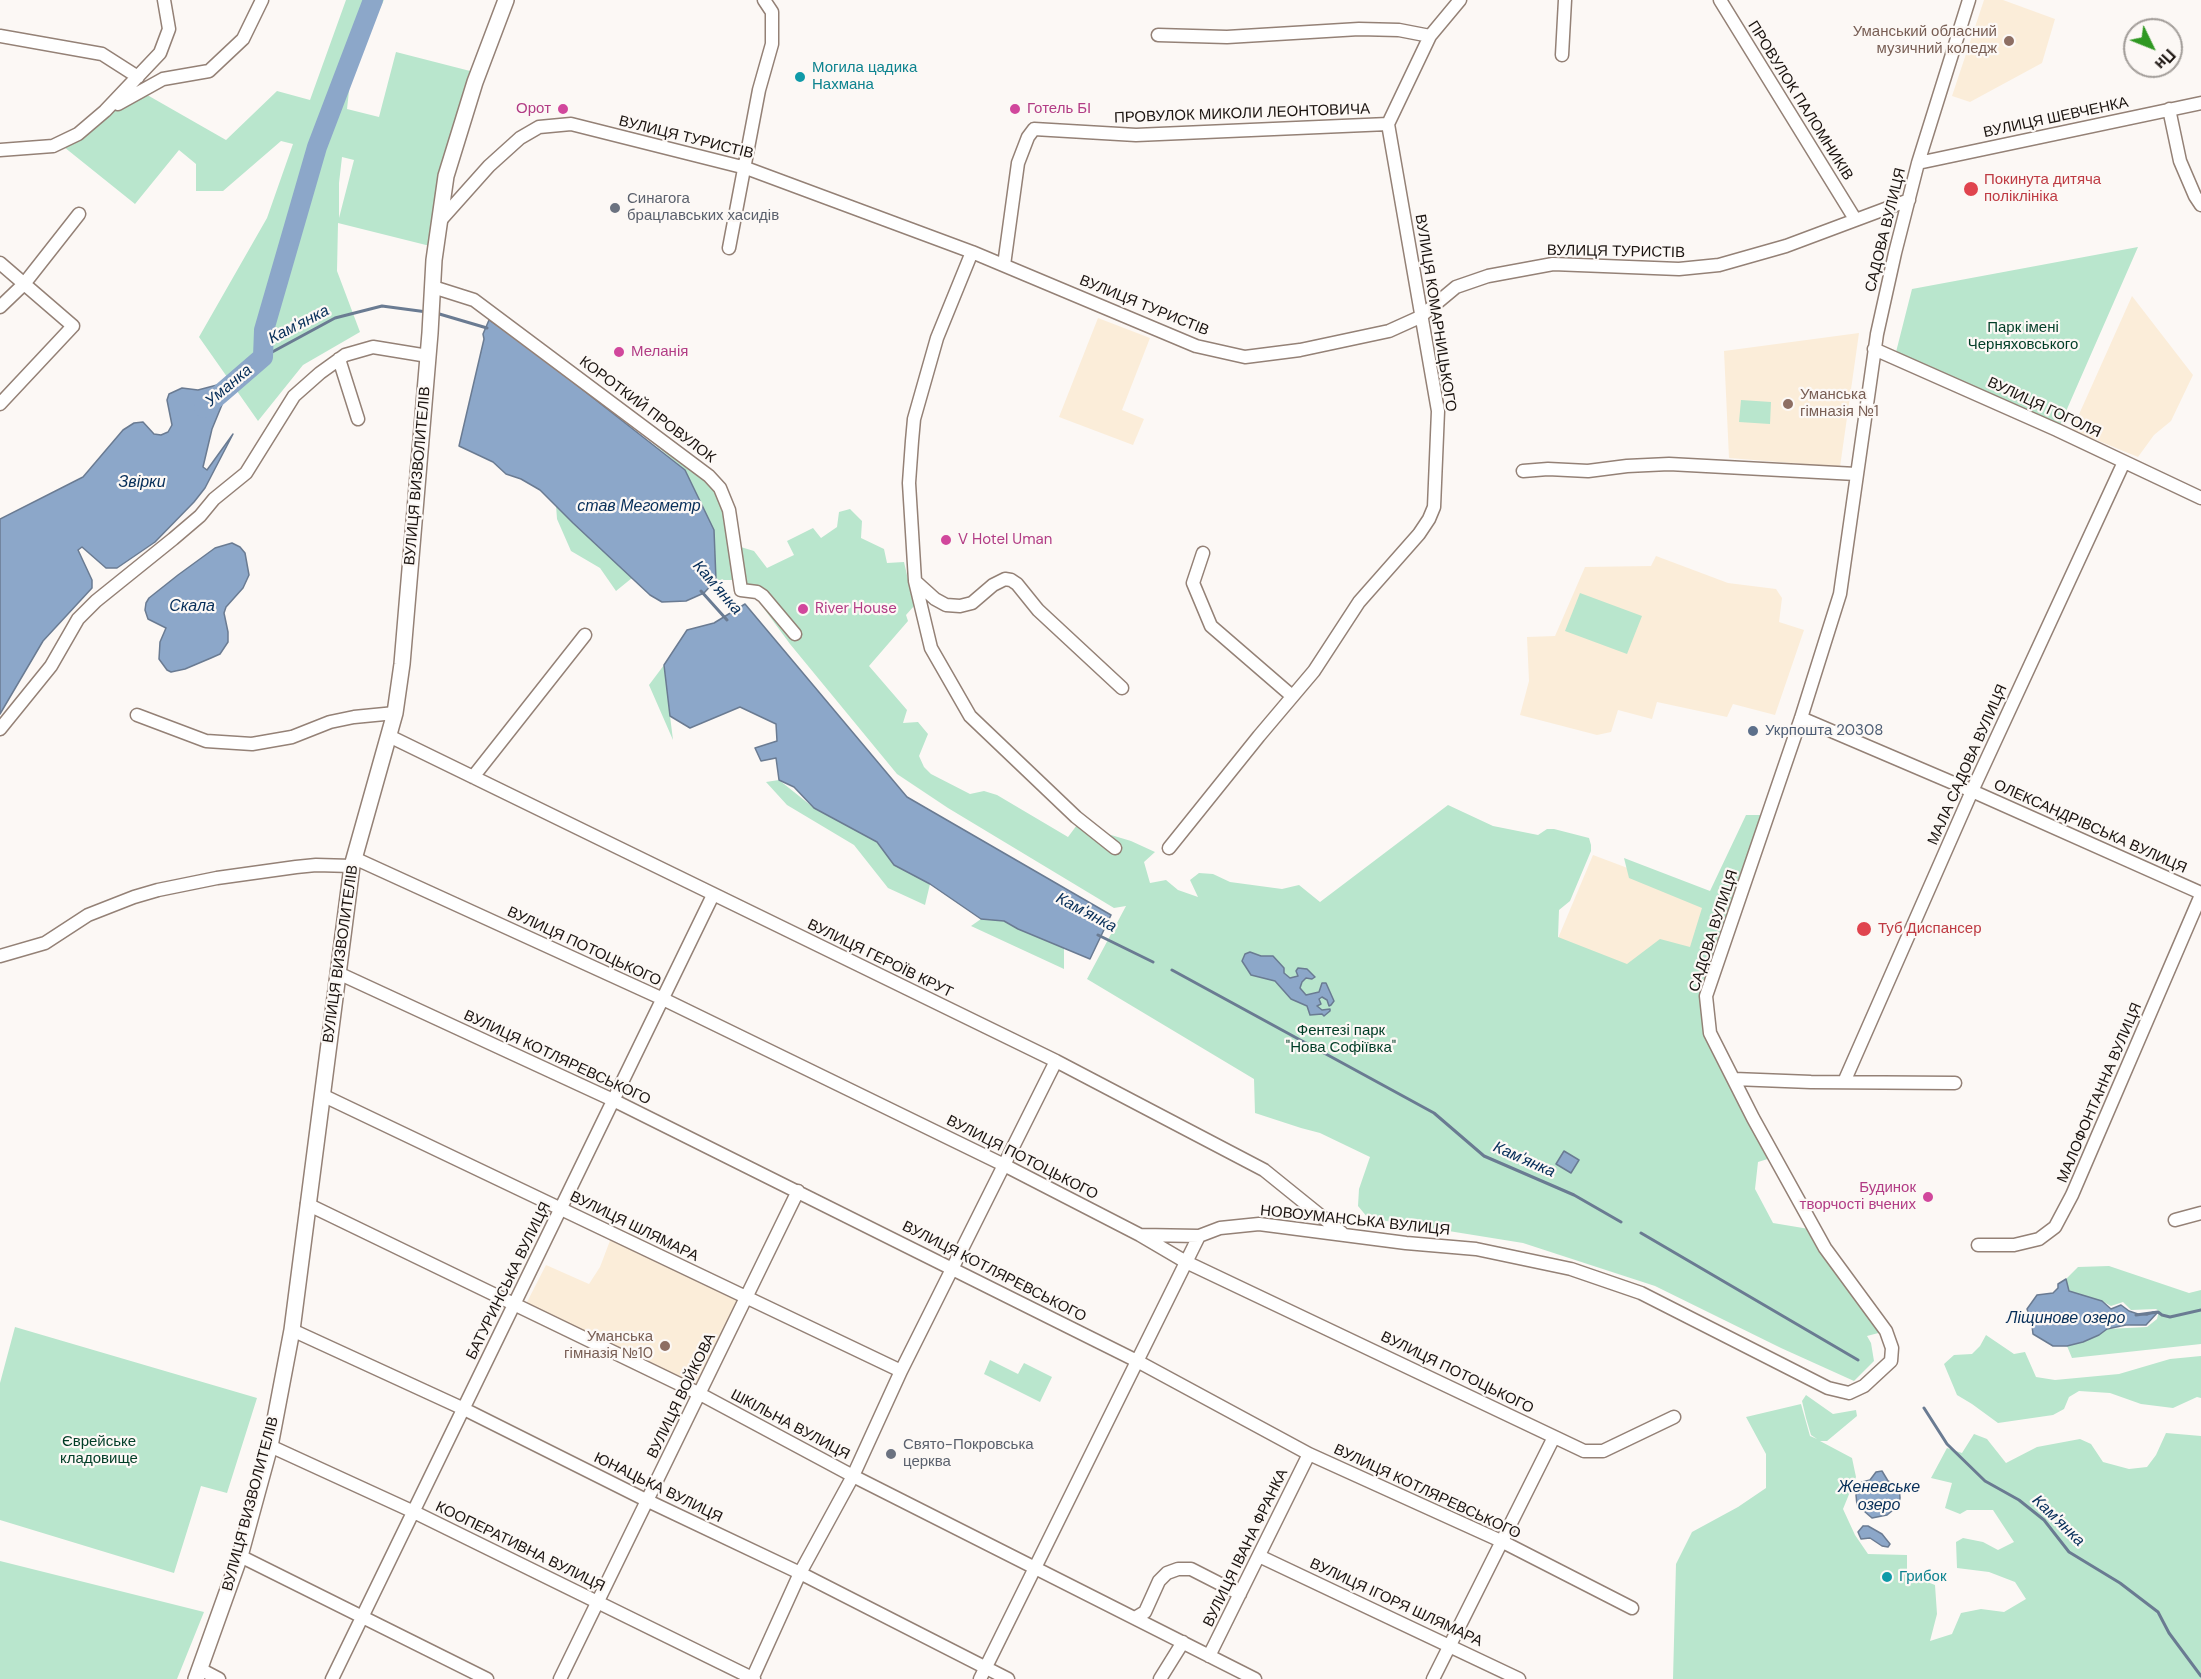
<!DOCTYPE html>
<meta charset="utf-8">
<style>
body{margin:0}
#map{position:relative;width:2201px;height:1679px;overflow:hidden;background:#fcf8f5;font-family:"DM Sans",sans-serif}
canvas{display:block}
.north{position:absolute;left:2123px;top:18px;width:60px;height:60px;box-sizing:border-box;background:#fcf8f5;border:2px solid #a29d99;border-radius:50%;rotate:133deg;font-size:16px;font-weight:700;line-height:24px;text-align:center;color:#1b1410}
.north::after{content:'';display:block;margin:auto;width:21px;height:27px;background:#2f9822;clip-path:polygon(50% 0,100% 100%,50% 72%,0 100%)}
</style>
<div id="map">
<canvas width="2201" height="1679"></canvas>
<div class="north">Пн</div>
</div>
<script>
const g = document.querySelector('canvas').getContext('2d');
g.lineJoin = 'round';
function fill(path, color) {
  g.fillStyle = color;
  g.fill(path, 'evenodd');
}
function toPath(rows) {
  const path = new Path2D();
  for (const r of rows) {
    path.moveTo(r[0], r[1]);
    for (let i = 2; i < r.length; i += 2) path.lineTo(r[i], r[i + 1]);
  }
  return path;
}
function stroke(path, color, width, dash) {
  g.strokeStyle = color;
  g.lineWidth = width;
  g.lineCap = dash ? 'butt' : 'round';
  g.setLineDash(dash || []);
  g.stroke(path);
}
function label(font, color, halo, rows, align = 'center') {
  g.font = font + ' "DM Sans",sans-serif';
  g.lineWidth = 4.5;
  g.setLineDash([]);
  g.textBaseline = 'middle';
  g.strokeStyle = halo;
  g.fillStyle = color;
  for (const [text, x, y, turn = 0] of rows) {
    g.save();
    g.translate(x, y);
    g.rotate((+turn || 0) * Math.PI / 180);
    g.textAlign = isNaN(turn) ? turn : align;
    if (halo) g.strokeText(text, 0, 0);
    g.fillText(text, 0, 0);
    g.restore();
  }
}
const commercial = toPath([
 [1984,0,2003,0,2055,19,2042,63,1970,102,1952,96],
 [2132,296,2193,375,2171,421,2154,435,2138,457,2072,430],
 [1098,318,1150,338,1122,410,1144,419,1133,445,1059,417],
 [1859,333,1840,467,1729,458,1724,351],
 [1656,556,1728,583,1776,589,1782,598,1779,622,1804,630,1775,715,1733,704,1727,717,1657,702,1652,719,1618,710,1611,732,1597,735,1520,715,1529,681,1527,637,1555,636,1585,567,1651,566],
 [1593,855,1718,902,1675,998,1556,943],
 [611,1238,741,1299,697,1389,526,1304,546,1265,589,1284,600,1267]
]);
const green = toPath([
 [346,0,384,0,352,64,347,109,379,117,396,52,474,72,430,246,338,223,337,271,360,332,303,365,258,421,199,337,267,218,293,144,281,141,223,191,196,191,196,164,179,150,135,204,64,147,142,92,226,140,277,91,310,100],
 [342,157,354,160,339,218,339,183],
 [2138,247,2060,425,1895,356,1912,289],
 [1741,400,1771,402,1770,424,1739,422],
 [641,424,720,488,734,545,754,551,767,568,794,555,787,541,813,528,821,538,837,527,839,512,850,509,862,521,861,538,884,549,887,563,904,562,914,606,906,615,908,621,869,666,907,710,903,723,918,722,928,734,919,756,924,767,931,774,970,794,984,791,997,795,1068,837,1080,821,1091,829,1131,841,1155,852,1144,862,1150,883,1166,880,1178,890,1198,897,1190,880,1199,873,1213,874,1230,882,1282,889,1299,885,1320,902,1448,805,1493,826,1538,835,1547,829,1554,829,1589,838,1591,845,1591,851,1570,901,1559,910,1558,937,1627,964,1660,939,1690,947,1702,908,1629,878,1624,858,1710,891,1746,815,1768,815,1706,996,1710,1033,1774,1157,1758,1162,1755,1189,1773,1223,1815,1230,1886,1331,1867,1336,1871,1343,1874,1361,1854,1381,1781,1348,1655,1286,1523,1243,1368,1218,1358,1206,1359,1189,1370,1157,1320,1133,1301,1128,1255,1113,1254,1079,1087,979,1126,906,1114,908,948,808,897,774,790,644,751,591,732,580,716,580,714,530,685,470,636,429],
 [556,505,573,523,632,578,616,591,600,568,571,551,557,519],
 [1580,593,1642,616,1627,654,1565,631],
 [664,665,670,716,673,740,649,685],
 [779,780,814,808,877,842,894,865,930,884,925,905,888,888,854,845,787,805,766,782],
 [981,919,1004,921,1018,929,1064,948,1064,969,971,926],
 [2109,1266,2189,1293,2201,1290,2201,1344,2072,1358,2067,1346,2099,1335,2107,1329,2147,1327,2157,1319,2159,1311,2156,1309,2131,1310,2123,1302,2111,1306,2102,1301,2069,1291,2066,1279,2078,1267],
 [15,1327,257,1398,227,1493,201,1486,174,1573,0,1520,0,1383],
 [1986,1335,2014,1354,2025,1352,2036,1377,2055,1380,2119,1374,2170,1359,2201,1356,2201,1398,2197,1397,2173,1408,2141,1404,2110,1393,2079,1391,2069,1397,2064,1409,2053,1415,1998,1423,1972,1404,1957,1395,1944,1364,1954,1355,1972,1354,1980,1346],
 [990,1360,1018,1374,1024,1363,1052,1377,1040,1402,984,1374],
 [1806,1395,1833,1414,1856,1410,1857,1416,1827,1441,1820,1441,1852,1458,1856,1477,1843,1509,1855,1535,1868,1554,1907,1555,1907,1574,1935,1585,1937,1614,1930,1641,1952,1634,1961,1613,1981,1609,2004,1612,2026,1599,2015,1582,1989,1572,1957,1568,1956,1542,1963,1538,1983,1542,1998,1550,2014,1542,1993,1510,1967,1510,1960,1514,1945,1508,1952,1483,1931,1478,1947,1448,1962,1453,1974,1434,1987,1439,2006,1463,2037,1447,2080,1439,2091,1444,2103,1462,2129,1469,2147,1467,2156,1455,2166,1433,2201,1436,2201,1679,1673,1679,1676,1564,1692,1532,1738,1507,1766,1488,1766,1454,1746,1417,1801,1404,1810,1436,1817,1439,1811,1435,1806,1418,1802,1401],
 [0,1561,204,1612,177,1679,0,1679]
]);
const water = toPath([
 [489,320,527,346,685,470,714,530,716,580,704,593,686,601,662,602,650,595,573,523,540,490,521,479,506,474,493,462,459,446,484,339,483,334,489,320],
 [217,385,226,395,212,429,203,467,207,470,233,434,205,488,194,502,155,542,117,568,106,568,82,547,78,550,92,580,92,588,43,641,0,714,0,519,83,477,123,430,134,423,143,422,154,434,161,435,168,432,172,425,167,400,169,394,182,388,198,390,217,385],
 [232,543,240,547,245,553,249,575,243,588,226,607,224,613,228,632,228,642,220,654,211,658,185,669,171,672,167,670,159,659,160,642,166,628,148,619,145,610,146,603,149,598,178,575,215,548,232,543],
 [745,604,907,797,1111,915,1090,959,1018,929,1004,921,981,919,930,884,894,865,877,842,814,808,794,787,779,780,776,758,761,761,755,748,777,741,776,724,740,707,690,728,670,716,664,665,687,630,714,623,745,604],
 [1250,952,1261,956,1273,956,1284,968,1284,973,1290,978,1298,976,1296,971,1298,968,1307,969,1315,977,1312,979,1306,978,1302,982,1300,988,1306,995,1319,992,1322,983,1326,983,1334,1001,1331,1005,1329,1006,1327,1000,1322,997,1319,999,1321,1004,1317,1006,1322,1010,1330,1009,1330,1011,1324,1016,1322,1014,1310,1015,1307,1006,1291,999,1275,981,1251,975,1242,961,1245,954,1250,952],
 [1564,1151,1579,1160,1571,1173,1556,1164,1564,1151],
 [2066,1279,2069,1291,2102,1301,2111,1309,2121,1305,2129,1311,2138,1314,2147,1315,2153,1312,2158,1312,2146,1325,2126,1325,2107,1329,2099,1335,2083,1342,2067,1346,2053,1346,2033,1334,2032,1326,2036,1321,2035,1319,2030,1317,2027,1309,2037,1295,2053,1293,2058,1288,2058,1284,2066,1279],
 [1882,1471,1888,1481,1899,1486,1900,1498,1898,1506,1887,1515,1872,1518,1857,1505,1856,1495,1862,1482,1870,1480,1876,1472,1882,1471],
 [1863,1526,1868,1526,1882,1534,1890,1544,1888,1547,1882,1546,1870,1538,1861,1539,1858,1532,1863,1526]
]);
const stream = toPath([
 [436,313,487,328],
 [263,357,335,318,382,306,427,312],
 [701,591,727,620],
 [1098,935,1153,962],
 [1172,970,1434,1113,1484,1156,1574,1195,1621,1222],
 [1641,1233,1858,1360],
 [2136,1315,2158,1312,2162,1315,2170,1317,2201,1310],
 [1924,1408,1947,1444,1985,1481,2019,1500,2044,1520,2069,1552,2120,1583,2158,1612,2169,1633,2201,1676]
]);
const river = toPath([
 [204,408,263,357,264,330,317,147,373,0]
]);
const minor = toPath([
 [1720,0,1855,219],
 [1158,35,1227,37,1359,29,1399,30,1430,36],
 [0,36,102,54,138,77],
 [1562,55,1565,0],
 [118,104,163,79,209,71,243,39,262,0],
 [2169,109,2180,161,2195,196,2201,205],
 [1388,124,1430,36,1460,0],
 [0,150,53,146,78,134,105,111,160,53,169,29,164,0],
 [1918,163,2201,103],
 [439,222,489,166,520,138,539,127,571,124,746,168,972,252,1196,346,1245,357,1300,350,1389,331,1420,317,1456,287,1488,276,1553,264,1679,269,1719,265,1786,246,1909,200],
 [729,248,759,90,772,44,772,12,764,0],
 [972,252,937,338,914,419,912,441,909,483,915,581,931,648,970,716,1076,817,1115,848],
 [0,263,73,326,0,404],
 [1004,265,1018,163,1028,137,1034,129,1136,135,1388,124],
 [433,287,474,300,709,476,720,488,729,510,741,590,757,592,763,596,795,634],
 [0,307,24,284,79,214],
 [1874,349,2057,430,2201,498],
 [339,359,358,419],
 [1523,471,1548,469,1588,471,1627,466,1669,464,1856,474],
 [1203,553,1193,583,1211,626,1292,696],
 [915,581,935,599,946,605,960,606,972,603,993,585,1005,579,1011,580,1017,584,1038,610,1122,688],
 [137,715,206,741,252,744,292,737,330,722,354,717,395,713],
 [1801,718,1972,791,2201,893],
 [0,729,51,666,78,619,96,601,173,539,200,516,214,499,246,473,294,396,320,373,345,355,373,347,428,356],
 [389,736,1056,1061,1264,1170,1342,1233],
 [473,777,585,635],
 [1169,848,1259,736,1314,671,1359,602,1419,534,1429,519,1434,507,1438,411,1388,124],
 [354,858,663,999,1004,1165,1140,1235,1186,1262,1584,1451,1603,1451,1674,1417],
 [0,956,45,943,88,915,134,897,158,890,217,878,296,867,316,865,352,866],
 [338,973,613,1100,1137,1361,1309,1454,1501,1541,1632,1608],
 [1734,1079,1811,1082,1955,1083],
 [1844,1082,1972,791,2124,462],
 [322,1095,901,1371],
 [307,1204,700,1394,853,1476,1255,1679],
 [2175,1220,2201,1213],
 [1141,1235,1199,1236],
 [1978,1245,2014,1245,2039,1239,2055,1227,2072,1195,2201,895],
 [292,1330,464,1409,648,1501,800,1573,1008,1679],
 [270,1446,414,1512,754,1679],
 [240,1556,487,1679],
 [1259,1556,1519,1679],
 [1135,1618,1145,1612,1159,1581,1167,1573,1178,1569,1191,1569,1240,1594],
 [1209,1656,1309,1454],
 [200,1669,219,1679],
 [332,1679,713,895],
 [560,1679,798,1191],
 [752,1679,800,1573,853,1476,901,1371,1056,1061],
 [980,1679,1199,1236,1220,1228,1259,1224,1406,1243,1476,1249,1571,1269,1641,1293,1828,1388,1849,1393,1864,1386,1891,1361,1892,1348,1886,1331,1825,1248,1753,1118,1710,1033,1706,996,1801,718,1840,594,1877,334,1895,253,1918,163,1969,0],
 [1160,1679,1183,1642],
 [1433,1679,1554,1437]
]);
const major = toPath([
 [196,1679,240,1556,270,1446,292,1330,352,866,395,713,402,664,430,333,434,260,446,176,475,82,506,0]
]);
const markers = [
 [2009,41,6,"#8d6e63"],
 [800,77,6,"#0f9aa8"],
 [563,109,6,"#d1479c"],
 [1015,109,6,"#d1479c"],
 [1971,189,8,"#e0444e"],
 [615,208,6,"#6b7280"],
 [619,352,6,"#d1479c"],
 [1788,404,6,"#8d6e63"],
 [946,540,6,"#d1479c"],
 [803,609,6,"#d1479c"],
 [1753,731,6,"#5c6f8a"],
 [1864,929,8,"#e0444e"],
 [1928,1197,6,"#d1479c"],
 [665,1346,6,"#8d6e63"],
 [891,1454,6,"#6b7280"],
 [1887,1577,6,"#0f9aa8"]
];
const educationNames = [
 ["Уманський обласний",1997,32],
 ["музичний коледж",1997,49],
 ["Уманська",1800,395,"left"],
 ["гімназія №1",1800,412,"left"],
 ["Уманська",653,1337],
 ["гімназія №10",653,1354]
];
const cultureNames = [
 ["Могила цадика",812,68],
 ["Нахмана",812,85],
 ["Грибок",1899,1577]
];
const streetNames = [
 ["ПРОВУЛОК ПАЛОМНИКІВ",1800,101,58],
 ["ПРОВУЛОК МИКОЛИ ЛЕОНТОВИЧА",1242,114,-2],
 ["ВУЛИЦЯ ШЕВЧЕНКА",2056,118,-12],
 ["ВУЛИЦЯ ТУРИСТІВ",686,138,14],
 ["САДОВА ВУЛИЦЯ",1886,230,-76],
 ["ВУЛИЦЯ ТУРИСТІВ",1616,252,1],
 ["ВУЛИЦЯ ТУРИСТІВ",1144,306,22],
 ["ВУЛИЦЯ КОМАРНИЦЬКОГО",1435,313,81],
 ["ВУЛИЦЯ ГОГОЛЯ",2044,408,25],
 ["КОРОТКИЙ ПРОВУЛОК",647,410,37],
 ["ВУЛИЦЯ ВИЗВОЛИТЕЛІВ",418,476,-85],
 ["МАЛА САДОВА ВУЛИЦЯ",1968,765,-66],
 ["ОЛЕКСАНДРІВСЬКА ВУЛИЦЯ",2090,827,24],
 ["САДОВА ВУЛИЦЯ",1714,931,-72],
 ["ВУЛИЦЯ ПОТОЦЬКОГО",584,947,25],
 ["ВУЛИЦЯ ВИЗВОЛИТЕЛІВ",341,954,-82],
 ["ВУЛИЦЯ ГЕРОЇВ КРУТ",880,959,26],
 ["ВУЛИЦЯ КОТЛЯРЕВСЬКОГО",557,1058,25],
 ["МАЛОФОНТАННА ВУЛИЦЯ",2100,1093,-67],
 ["ВУЛИЦЯ ПОТОЦЬКОГО",1022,1158,27],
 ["НОВОУМАНСЬКА ВУЛИЦЯ",1355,1221,6],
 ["ВУЛИЦЯ ШЛЯМАРА",634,1227,26],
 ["ВУЛИЦЯ КОТЛЯРЕВСЬКОГО",994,1272,27],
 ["БАТУРИНСЬКА ВУЛИЦЯ",509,1281,-64],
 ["ВУЛИЦЯ ПОТОЦЬКОГО",1457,1373,26],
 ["ВУЛИЦЯ ВОЙКОВА",682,1396,-64],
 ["ШКІЛЬНА ВУЛИЦЯ",790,1425,28],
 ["ЮНАЦЬКА ВУЛИЦЯ",658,1488,26],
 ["ВУЛИЦЯ КОТЛЯРЕВСЬКОГО",1427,1492,25],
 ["ВУЛИЦЯ ВИЗВОЛИТЕЛІВ",251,1504,-75],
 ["КООПЕРАТИВНА ВУЛИЦЯ",520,1547,26],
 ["ВУЛИЦЯ ІВАНА ФРАНКА",1246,1548,-64],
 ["ВУЛИЦЯ ІГОРЯ ШЛЯМАРА",1396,1603,25]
];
const hotelNames = [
 ["Орот",551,109,"right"],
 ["Готель БІ",1027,109],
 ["Меланія",631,352],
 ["V Hotel Uman",958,540],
 ["River House",815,609],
 ["Будинок",1916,1188,"right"],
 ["творчості вчених",1916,1205,"right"]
];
const healthNames = [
 ["Покинута дитяча",1984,180],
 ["поліклініка",1984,197],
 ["Туб Диспансер",1878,929]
];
const worshipNames = [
 ["Синагога",627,199],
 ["брацлавських хасидів",627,216],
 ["Свято-Покровська",903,1445],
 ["церква",903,1462]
];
const parkNames = [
 ["Парк імені",2023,328],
 ["Черняховського",2023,345],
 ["Фентезі парк",1341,1031],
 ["\"Нова Софіївка\"",1341,1048],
 ["Єврейське",99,1442],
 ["кладовище",99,1459]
];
const serviceNames = [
 ["Укрпошта 20308",1765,731]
];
const waterNames = [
 ["Кам'янка",299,325,-27],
 ["Уманка",229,386,-40],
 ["Звірки",142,483],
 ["став Мегометр",639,507],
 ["Кам'янка",717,588,49],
 ["Скала",192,607],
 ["Кам'янка",1086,913,28],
 ["Кам'янка",1524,1160,24],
 ["Ліщинове озеро",2066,1319],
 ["Женевське",1879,1488],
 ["озеро",1879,1506],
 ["Кам'янка",2058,1521,44]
];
fill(commercial, '#fbedd9');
fill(green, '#b9e6cd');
fill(water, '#8ca7c9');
stroke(water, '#6a7b92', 1.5);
stroke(stream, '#6a7b92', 3);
stroke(river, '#8ca7c9', 20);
stroke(minor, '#948176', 15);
stroke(major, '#948176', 18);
stroke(minor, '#fff', 12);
stroke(major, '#fff', 15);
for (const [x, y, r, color] of markers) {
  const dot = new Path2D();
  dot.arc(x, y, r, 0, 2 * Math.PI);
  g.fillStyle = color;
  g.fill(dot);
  stroke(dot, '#fcf8f5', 2);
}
label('15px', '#785e54', '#fcf8f5', educationNames, 'right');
label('15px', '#0d838f', '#fcf8f5', cultureNames, 'left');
label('15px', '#1b1410', '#fcf8f5', streetNames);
label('15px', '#b23c85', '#fcf8f5', hotelNames, 'left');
label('15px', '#be3a42', '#fcf8f5', healthNames, 'left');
label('15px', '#5b616d', '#fcf8f5', worshipNames, 'left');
label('15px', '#003d26', '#fcf8f5', parkNames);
label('15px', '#4e5e75', '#fcf8f5', serviceNames, 'left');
label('italic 16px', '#062e59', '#fcf8f5', waterNames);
</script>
